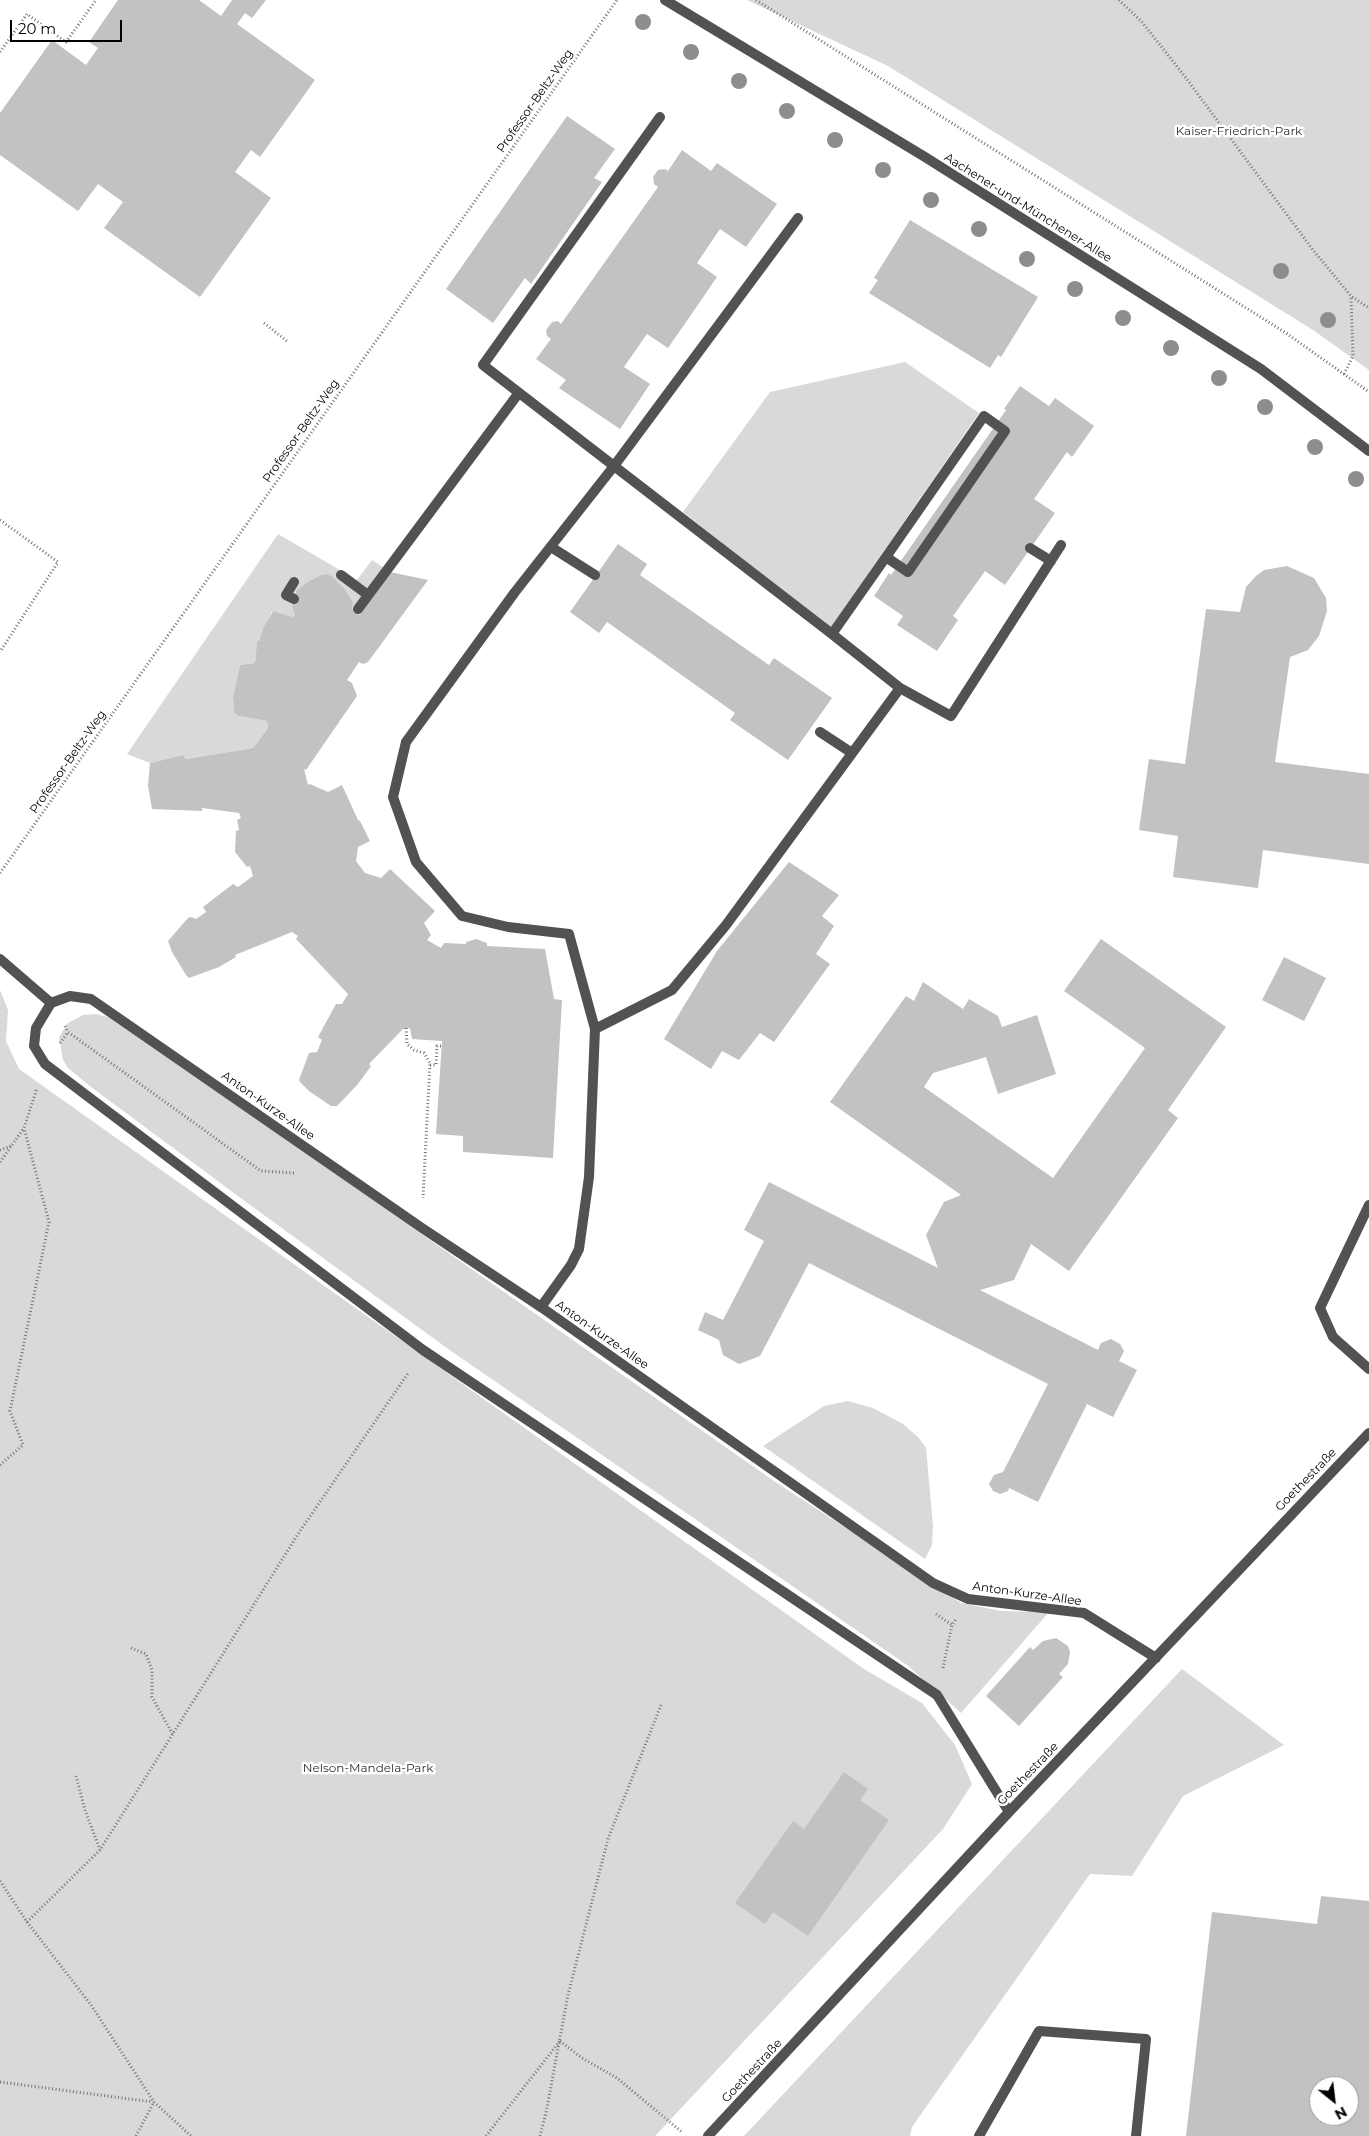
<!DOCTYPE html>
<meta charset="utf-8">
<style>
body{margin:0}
#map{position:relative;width:1369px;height:2136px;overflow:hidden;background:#fff;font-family:Montserrat,sans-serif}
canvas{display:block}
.north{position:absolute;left:1309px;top:2076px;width:50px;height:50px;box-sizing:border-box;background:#fff;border:1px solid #999;border-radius:50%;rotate:151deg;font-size:14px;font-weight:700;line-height:20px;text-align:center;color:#000}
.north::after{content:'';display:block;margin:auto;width:18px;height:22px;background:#000;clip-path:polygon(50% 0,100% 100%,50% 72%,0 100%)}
.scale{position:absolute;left:10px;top:20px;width:112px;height:22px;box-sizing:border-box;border:2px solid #000;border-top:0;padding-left:6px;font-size:15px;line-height:18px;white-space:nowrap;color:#000;-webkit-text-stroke:4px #fff;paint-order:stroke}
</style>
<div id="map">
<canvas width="1369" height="2136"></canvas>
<div class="north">N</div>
<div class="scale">20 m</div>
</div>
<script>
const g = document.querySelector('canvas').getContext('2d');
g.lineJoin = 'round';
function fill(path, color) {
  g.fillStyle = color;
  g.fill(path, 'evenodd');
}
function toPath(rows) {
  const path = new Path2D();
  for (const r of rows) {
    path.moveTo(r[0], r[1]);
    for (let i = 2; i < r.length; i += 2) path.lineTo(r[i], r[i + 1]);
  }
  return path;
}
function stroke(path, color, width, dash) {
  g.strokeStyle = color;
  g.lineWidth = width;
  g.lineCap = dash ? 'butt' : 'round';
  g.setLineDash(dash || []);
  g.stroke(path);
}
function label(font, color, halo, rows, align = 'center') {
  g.font = font + ' Montserrat,sans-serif';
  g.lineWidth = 5;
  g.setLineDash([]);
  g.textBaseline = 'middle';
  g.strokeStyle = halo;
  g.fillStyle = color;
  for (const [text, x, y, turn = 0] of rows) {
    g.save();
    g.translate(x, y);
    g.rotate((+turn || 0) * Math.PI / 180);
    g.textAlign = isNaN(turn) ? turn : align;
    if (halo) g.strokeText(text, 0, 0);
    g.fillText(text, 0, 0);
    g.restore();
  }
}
const green = toPath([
 [747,0,1369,0,1369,370,1313,330,888,66],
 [905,362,979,413,830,629,683,512,770,392],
 [278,534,357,580,372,560,390,572,359,615,352,610,353,602,344,588,332,576,327,574,321,575,309,581,300,590,294,599,292,607,295,614,293,617,272,611,259,641,257,641,255,663,240,665,233,697,234,712,238,716,267,721,268,728,253,748,186,759,183,755,150,763,127,754],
 [0,990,8,1010,6,1041,19,1069,864,1669,922,1703,955,1745,972,1784,943,1829,655,2136,0,2136],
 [96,1014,108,1017,280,1135,774,1481,961,1603,1001,1611,1049,1612,961,1713,907,1665,451,1351,246,1202,91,1087,68,1068,63,1060,59,1037,68,1023,83,1015],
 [848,1401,873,1408,903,1424,918,1437,926,1448,933,1526,932,1545,925,1559,763,1446,824,1406],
 [1182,1669,1284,1745,1183,1796,1132,1876,1090,1874,912,2127,910,2136,744,2136]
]);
const building = toPath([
 [118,0,199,0,221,16,232,0,266,0,252,18,245,13,237,24,315,80,260,157,251,150,235,172,271,198,200,297,104,228,123,202,98,184,78,211,0,155,0,113,52,40,86,65,98,48,89,42],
 [567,116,615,149,594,178,602,182,531,284,525,278,493,323,446,289],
 [682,150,711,171,717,163,777,204,746,247,720,229,697,263,717,277,693,312,668,348,647,334,624,367,650,384,620,429,559,388,566,380,536,359,551,339,547,336,546,330,552,322,558,321,561,324,658,187,654,184,653,177,658,170,665,169,668,171],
 [910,220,1038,297,1001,357,998,355,990,368,869,293,878,280,874,278],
 [1020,386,1049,406,1055,398,1094,426,1072,457,1067,452,1034,499,1055,513,1005,585,985,571,953,616,958,620,937,651,897,625,903,616,874,596,889,573,891,575,1006,410,1004,409],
 [618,544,647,564,640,575,769,665,774,658,832,698,788,760,730,720,735,713,607,622,599,633,570,612],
 [1287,566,1314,578,1326,598,1327,611,1319,636,1308,650,1290,657,1275,762,1369,774,1369,864,1263,850,1258,888,1173,877,1178,836,1139,830,1149,759,1185,764,1206,609,1240,612,1246,587,1256,576,1264,570],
 [390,572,428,580,368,662,363,664,359,662,347,680,352,683,357,696,306,770,304,769,308,785,310,784,328,792,342,785,358,820,360,821,370,841,358,847,356,861,365,873,381,878,390,869,435,911,424,923,431,935,427,940,441,948,444,943,466,944,466,942,476,939,487,943,487,946,545,949,554,999,562,1000,553,1158,463,1152,463,1136,436,1134,442,1041,412,1039,410,1028,403,1029,369,1064,371,1066,358,1084,337,1106,331,1106,309,1091,301,1083,299,1080,309,1053,317,1052,322,1040,318,1037,336,1004,342,1004,348,994,296,939,298,936,292,932,235,955,236,957,219,967,189,978,186,975,172,952,168,941,188,918,191,917,196,919,206,912,203,907,233,884,238,887,253,876,250,866,247,867,235,852,236,831,239,830,237,820,241,818,239,813,202,808,202,811,152,809,148,786,150,763,183,755,186,759,253,748,268,728,267,721,238,716,234,712,233,697,240,665,255,663,257,641,259,641,264,627,273,611,293,617,295,614,292,607,296,591,309,581,321,575,327,574,332,576,344,588,353,602,352,610,359,615],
 [789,862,839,895,822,916,834,926,816,954,830,964,774,1042,760,1033,739,1060,722,1051,711,1069,664,1039,717,951],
 [1101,939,1226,1027,1168,1110,1178,1118,1069,1271,1031,1244,1014,1280,980,1290,1098,1350,1101,1343,1111,1339,1120,1344,1124,1351,1119,1361,1137,1370,1113,1417,1087,1404,1038,1502,1009,1488,1008,1491,1000,1494,993,1491,989,1484,994,1475,1003,1472,1048,1384,809,1263,760,1356,739,1364,723,1355,719,1340,698,1330,705,1312,723,1320,764,1241,744,1230,769,1182,938,1268,926,1235,944,1202,961,1195,830,1102,906,996,914,1001,923,982,963,1009,969,999,998,1016,1002,1027,1037,1015,1056,1074,998,1094,986,1057,933,1073,924,1087,1053,1178,1145,1048,1064,991],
 [1284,957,1326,978,1304,1021,1262,1000],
 [1056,1638,1068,1646,1070,1652,1068,1664,1059,1674,1063,1677,1019,1726,986,1696,1030,1647,1033,1650,1043,1641],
 [844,1772,868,1789,860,1800,889,1820,808,1936,773,1912,765,1924,735,1903,793,1821,804,1829],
 [1321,1896,1369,1901,1369,2136,1186,2136,1212,1912,1317,1924],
 [1319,2086,1349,2086,1349,2116,1319,2116]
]);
const path = toPath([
 [756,0,1286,333,1369,392],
 [1119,0,1142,22,1186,78,1313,250,1351,296,1369,308],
 [0,52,27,14,66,42,96,0],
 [264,323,288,342],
 [1344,374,1353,356,1351,297],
 [0,520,58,562,0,652],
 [0,873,617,0],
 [65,1026,68,1032,261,1171,296,1173],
 [406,1028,407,1044,414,1050,424,1053,430,1063,423,1198],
 [60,1043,68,1032],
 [430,1065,436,1065,437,1046,442,1046],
 [0,1150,11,1146],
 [0,1162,24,1128,37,1088],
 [0,1465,23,1445,10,1411,49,1222,24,1128],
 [936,1614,952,1625],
 [131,1648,146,1654,152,1670,152,1697,173,1735],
 [943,1668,952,1625,956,1619],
 [76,1776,85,1810,100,1850],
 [0,1881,27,1922,91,2005,154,2102,191,2136],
 [27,1922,100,1850,300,1531,409,1372],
 [560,2041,582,2058,617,2078,683,2133],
 [0,2082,153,2102],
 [136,2136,154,2102],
 [486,2136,560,2041],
 [540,2136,546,2113,568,1995,608,1839,661,1705]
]);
const service = toPath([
 [660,117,483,365,832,634],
 [551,547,595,575],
 [1030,548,1051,561],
 [886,557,908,572,1005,431,984,416,886,557,832,634,900,688],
 [341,575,368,595],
 [294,599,286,595,294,582],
 [358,609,518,394],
 [820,732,852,753],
 [595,1029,672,990,726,925,900,688,951,716,1061,545],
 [1369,1205,1320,1308,1333,1337,1369,1369],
 [541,1307,571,1265,579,1249,589,1177,595,1029,569,934,508,927,462,916,416,862,393,797,406,742,515,592,614,466,798,218],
 [979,2136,1039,2031,1146,2039,1136,2136]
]);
const minor = toPath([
 [0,959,51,1003],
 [1009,1812,937,1695,423,1350,45,1064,34,1046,36,1028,51,1003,70,996,91,999,422,1228,541,1307,933,1583,968,1599,1084,1613,1156,1658],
 [708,2136,1009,1812,1369,1433]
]);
const tertiary = toPath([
 [665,0,925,157,1261,369,1369,451]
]);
const trees = [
 [643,22],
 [691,52],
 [739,81],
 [787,111],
 [835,140],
 [883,170],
 [931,200],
 [979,229],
 [1027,259],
 [1281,271],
 [1075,289],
 [1123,318],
 [1328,320],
 [1171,348],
 [1219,378],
 [1265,407],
 [1315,447],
 [1356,479]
];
const streetNames = [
 ["Professor-Beltz-Weg",535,101,-55],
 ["Aachener-und-Münchener-Allee",1028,208,32],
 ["Professor-Beltz-Weg",301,431,-55],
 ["Professor-Beltz-Weg",68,762,-55],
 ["Anton-Kurze-Allee",268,1106,35],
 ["Anton-Kurze-Allee",602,1335,35],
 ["Goethestraße",1306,1480,-46],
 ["Anton-Kurze-Allee",1027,1594,8],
 ["Goethestraße",1028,1774,-46],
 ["Goethestraße",752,2071,-47]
];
const parkNames = [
 ["Kaiser-Friedrich-Park",1239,131],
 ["Nelson-Mandela-Park",368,1768]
];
fill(green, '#d9d9d9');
fill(building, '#c2c2c2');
stroke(path, '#747474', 3, [1, 2.5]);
stroke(service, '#525252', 10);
stroke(minor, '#525252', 10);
stroke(tertiary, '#525252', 10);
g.fillStyle = '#8d8d8d';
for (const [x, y] of trees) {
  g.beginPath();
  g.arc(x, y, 8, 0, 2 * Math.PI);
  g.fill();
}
label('12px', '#000', '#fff', streetNames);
label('12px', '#303030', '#fff', parkNames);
</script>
